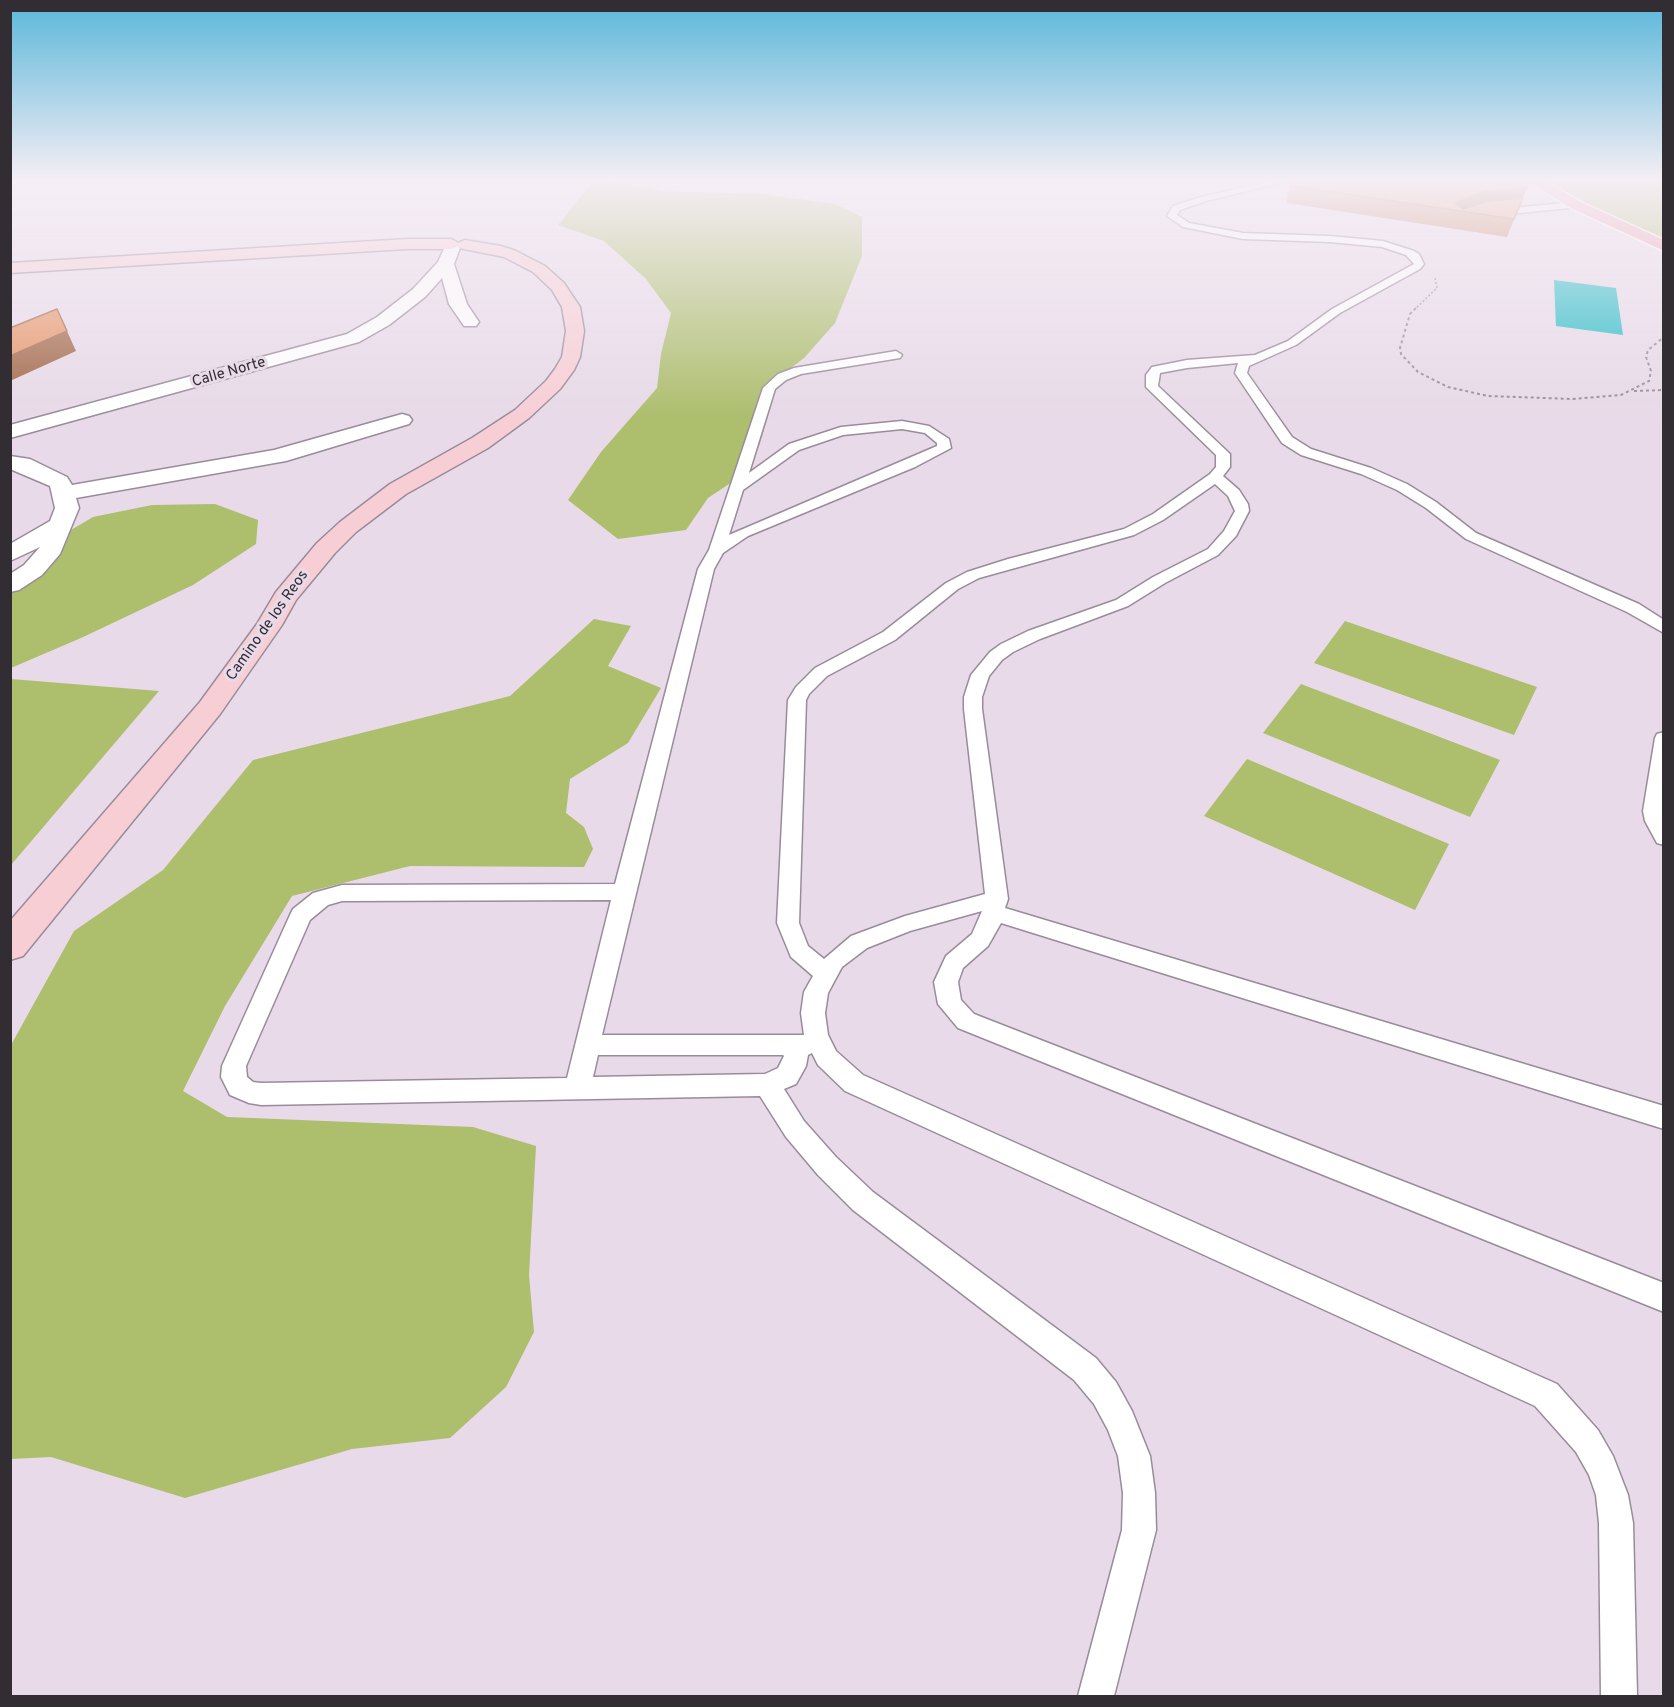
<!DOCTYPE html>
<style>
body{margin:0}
#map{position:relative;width:1674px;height:1707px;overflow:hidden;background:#e8dae8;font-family:Overpass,sans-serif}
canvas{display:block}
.frame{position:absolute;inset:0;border:12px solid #322d32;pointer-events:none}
</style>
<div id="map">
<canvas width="1674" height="1707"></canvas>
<div class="frame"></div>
</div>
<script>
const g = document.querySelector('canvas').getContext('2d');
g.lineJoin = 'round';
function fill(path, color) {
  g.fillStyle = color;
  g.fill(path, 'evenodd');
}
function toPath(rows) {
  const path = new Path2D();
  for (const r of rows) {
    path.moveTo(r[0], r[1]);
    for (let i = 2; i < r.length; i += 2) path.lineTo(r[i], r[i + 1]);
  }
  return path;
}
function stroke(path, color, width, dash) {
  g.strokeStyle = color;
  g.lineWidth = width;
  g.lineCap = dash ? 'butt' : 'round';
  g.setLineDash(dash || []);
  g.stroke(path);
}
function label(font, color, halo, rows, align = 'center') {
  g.font = font + ' Overpass,sans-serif';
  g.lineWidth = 6;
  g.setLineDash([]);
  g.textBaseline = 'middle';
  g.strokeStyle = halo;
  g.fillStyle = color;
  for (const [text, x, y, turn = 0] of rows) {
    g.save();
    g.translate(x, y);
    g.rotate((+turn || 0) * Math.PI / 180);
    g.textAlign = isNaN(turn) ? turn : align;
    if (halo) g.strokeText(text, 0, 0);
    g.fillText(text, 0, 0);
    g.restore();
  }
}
const green = toPath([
 [1543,179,1663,179,1663,238,1598,209],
 [610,180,662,191,763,194,835,204,862,217,862,256,835,323,804,358,779,377,759,446,732,482,708,498,686,530,618,539,568,500,601,452,657,388,661,354,671,313,646,279,604,241,558,225,590,185],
 [215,504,258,520,256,544,193,585,81,638,11,668,10,592,27,581,54,540,93,517,152,505],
 [594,619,631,626,608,666,661,688,628,743,570,779,566,813,584,827,593,849,584,867,410,866,292,896,225,1006,183,1091,227,1117,473,1127,536,1146,529,1275,534,1332,506,1387,450,1438,352,1449,185,1498,51,1457,11,1459,11,1045,74,931,163,870,253,760,510,696],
 [1345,621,1537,687,1514,735,1314,663],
 [11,679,159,691,11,865,10,680],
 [1301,684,1500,760,1470,817,1263,733],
 [1247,759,1449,844,1415,910,1204,816]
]);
const water = toPath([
 [1554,280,1616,288,1623,335,1556,326]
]);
const pathFar1 = toPath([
 [1414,310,1437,288,1435,278]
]);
const path = toPath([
 [1416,308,1410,314,1400,348,1401,354,1418,372,1448,387,1488,396,1573,399,1621,395,1649,381,1651,371,1646,357,1648,350,1664,337],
 [1634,391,1664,390]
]);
const lane = toPath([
 [1280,179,1297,179,1206,201,1180,210,1177,215,1189,223,1243,233,1330,236,1383,241,1414,251,1419,254,1424,264,1420,269,1340,313,1296,345,1249,366,1247,373,1292,437,1311,449,1371,468,1407,484,1436,502,1476,533,1639,604,1664,620,1664,633,1627,612,1466,539,1426,508,1397,490,1361,474,1301,455,1282,443,1235,373,1238,363,1187,368,1160,373,1158,386,1230,454,1230,467,1223,476,1239,490,1248,504,1249,511,1236,536,1218,555,1165,583,1128,606,1040,639,1013,652,1002,660,989,676,982,697,982,709,1008,899,1005,908,1664,1106,1664,1129,1001,923,988,946,963,968,958,982,961,1000,974,1014,1664,1283,1664,1312,958,1028,938,1004,934,982,946,956,972,934,982,911,910,931,867,948,842,967,828,993,825,1013,828,1035,836,1051,863,1075,1557,1384,1598,1430,1613,1456,1628,1495,1633,1523,1637,1696,1601,1696,1599,1523,1596,1495,1589,1475,1576,1452,1535,1406,845,1091,818,1065,812,1053,808,1055,806,1066,796,1084,784,1089,804,1121,836,1157,873,1192,1096,1358,1116,1382,1132,1411,1150,1456,1155,1493,1156,1530,1114,1696,1078,1696,1122,1530,1123,1493,1118,1456,1108,1430,1094,1404,1074,1380,853,1210,818,1175,786,1137,760,1096,261,1105,249,1103,230,1095,221,1077,222,1066,290,915,293,909,313,893,342,885,615,884,698,569,709,550,763,388,778,374,794,368,896,351,902,355,900,358,801,374,786,380,775,389,749,473,789,444,841,427,902,421,929,426,949,439,951,448,915,467,748,536,723,553,714,569,602,1035,804,1035,801,1013,804,992,813,976,791,957,777,923,788,700,796,687,815,668,883,632,946,583,967,572,1008,559,1124,529,1153,514,1210,474,1216,467,1216,455,1146,387,1146,375,1152,367,1187,360,1255,355,1288,341,1332,309,1414,264,1406,255,1382,247,1330,242,1243,239,1183,227,1167,216,1173,206,1201,197,1280,179],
 [902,429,925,433,937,443,937,446,729,535,743,490,799,450,843,435,902,429],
 [1215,484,1228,496,1235,511,1224,531,1208,549,1153,577,1116,600,1028,631,1001,644,990,652,971,675,964,697,964,709,985,894,905,916,851,936,824,959,808,946,799,923,806,700,809,694,827,676,895,640,958,589,979,578,1134,535,1163,520,1215,484],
 [611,900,567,1078,261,1083,253,1082,247,1077,246,1066,310,920,328,905,342,901,611,900],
 [598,1055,783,1055,784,1056,778,1068,765,1074,593,1077,598,1055],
 [1576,202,1579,203,1579,207,1489,216,1484,213,1489,210,1576,202],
 [1664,732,1663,811,1664,845,1657,843,1645,821,1643,811,1655,738,1657,734,1664,732]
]);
const street = toPath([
 [453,240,461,245,454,264,467,304,479,322,476,326,464,326,449,304,442,278,425,297,389,325,359,342,10,438,10,425,347,334,377,317,413,289,438,262,447,242,453,240],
 [402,414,409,416,412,420,409,424,286,461,76,498,79,508,60,554,42,575,19,590,10,592,10,574,24,565,40,547,10,561,10,544,50,521,55,508,50,486,10,469,10,456,30,459,67,477,72,485,274,450,402,414]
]);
const secondary = toPath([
 [407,239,451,239,458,243,465,240,501,246,516,251,545,266,564,283,580,307,584,331,580,357,574,370,560,389,529,418,488,448,406,494,356,532,335,553,296,600,282,625,220,714,23,956,10,960,10,921,200,702,257,624,276,592,317,543,340,522,390,484,472,438,515,410,546,381,555,369,562,357,566,331,562,307,552,290,533,272,504,257,459,248,458,246,451,249,407,249,10,273,10,263,407,239]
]);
const primary = toPath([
 [1525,179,1542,179,1581,202,1664,240,1664,251,1571,208,1525,179]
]);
const wall = toPath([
 [1291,179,1522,179,1529,182,1507,237,1287,203,1288,192]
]);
const shadedWall = toPath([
 [1527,188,1520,204,1453,210,1455,203,1486,191],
 [57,309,76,351,10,381,10,356]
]);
const building = toPath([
 [1292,179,1461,179,1475,182,1497,179,1522,179,1529,182,1527,188,1486,191,1455,203,1463,209,1488,201,1523,198,1514,219,1292,186,1292,179],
 [57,309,67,331,10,356,10,328,57,309]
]);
const farStreetnames = [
 ["Calle Norte",229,373,-16],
 ["Camino de los Reos",268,626,-55]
];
fill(green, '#adbe6d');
fill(water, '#26bcc5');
stroke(lane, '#998c9a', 3);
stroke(street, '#998c9a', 3);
stroke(secondary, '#998c9a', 3);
stroke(primary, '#fff', 3);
stroke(pathFar1, '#978d97', 1.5, [2, 2]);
stroke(path, '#978d97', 2, [3, 3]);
fill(lane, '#fff');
fill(street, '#fff');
fill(secondary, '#f8ced5');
fill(primary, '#f09daa');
fill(wall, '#c78059');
fill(shadedWall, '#a26848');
fill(building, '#e79567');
stroke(building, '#a26848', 1.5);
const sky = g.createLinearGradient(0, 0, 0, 418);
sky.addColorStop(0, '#5ab7da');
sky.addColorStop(0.43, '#f5eef5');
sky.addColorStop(1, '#f5eef500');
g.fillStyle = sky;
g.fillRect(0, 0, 1674, 418);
label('15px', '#322d32', '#e8dae8', farStreetnames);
</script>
